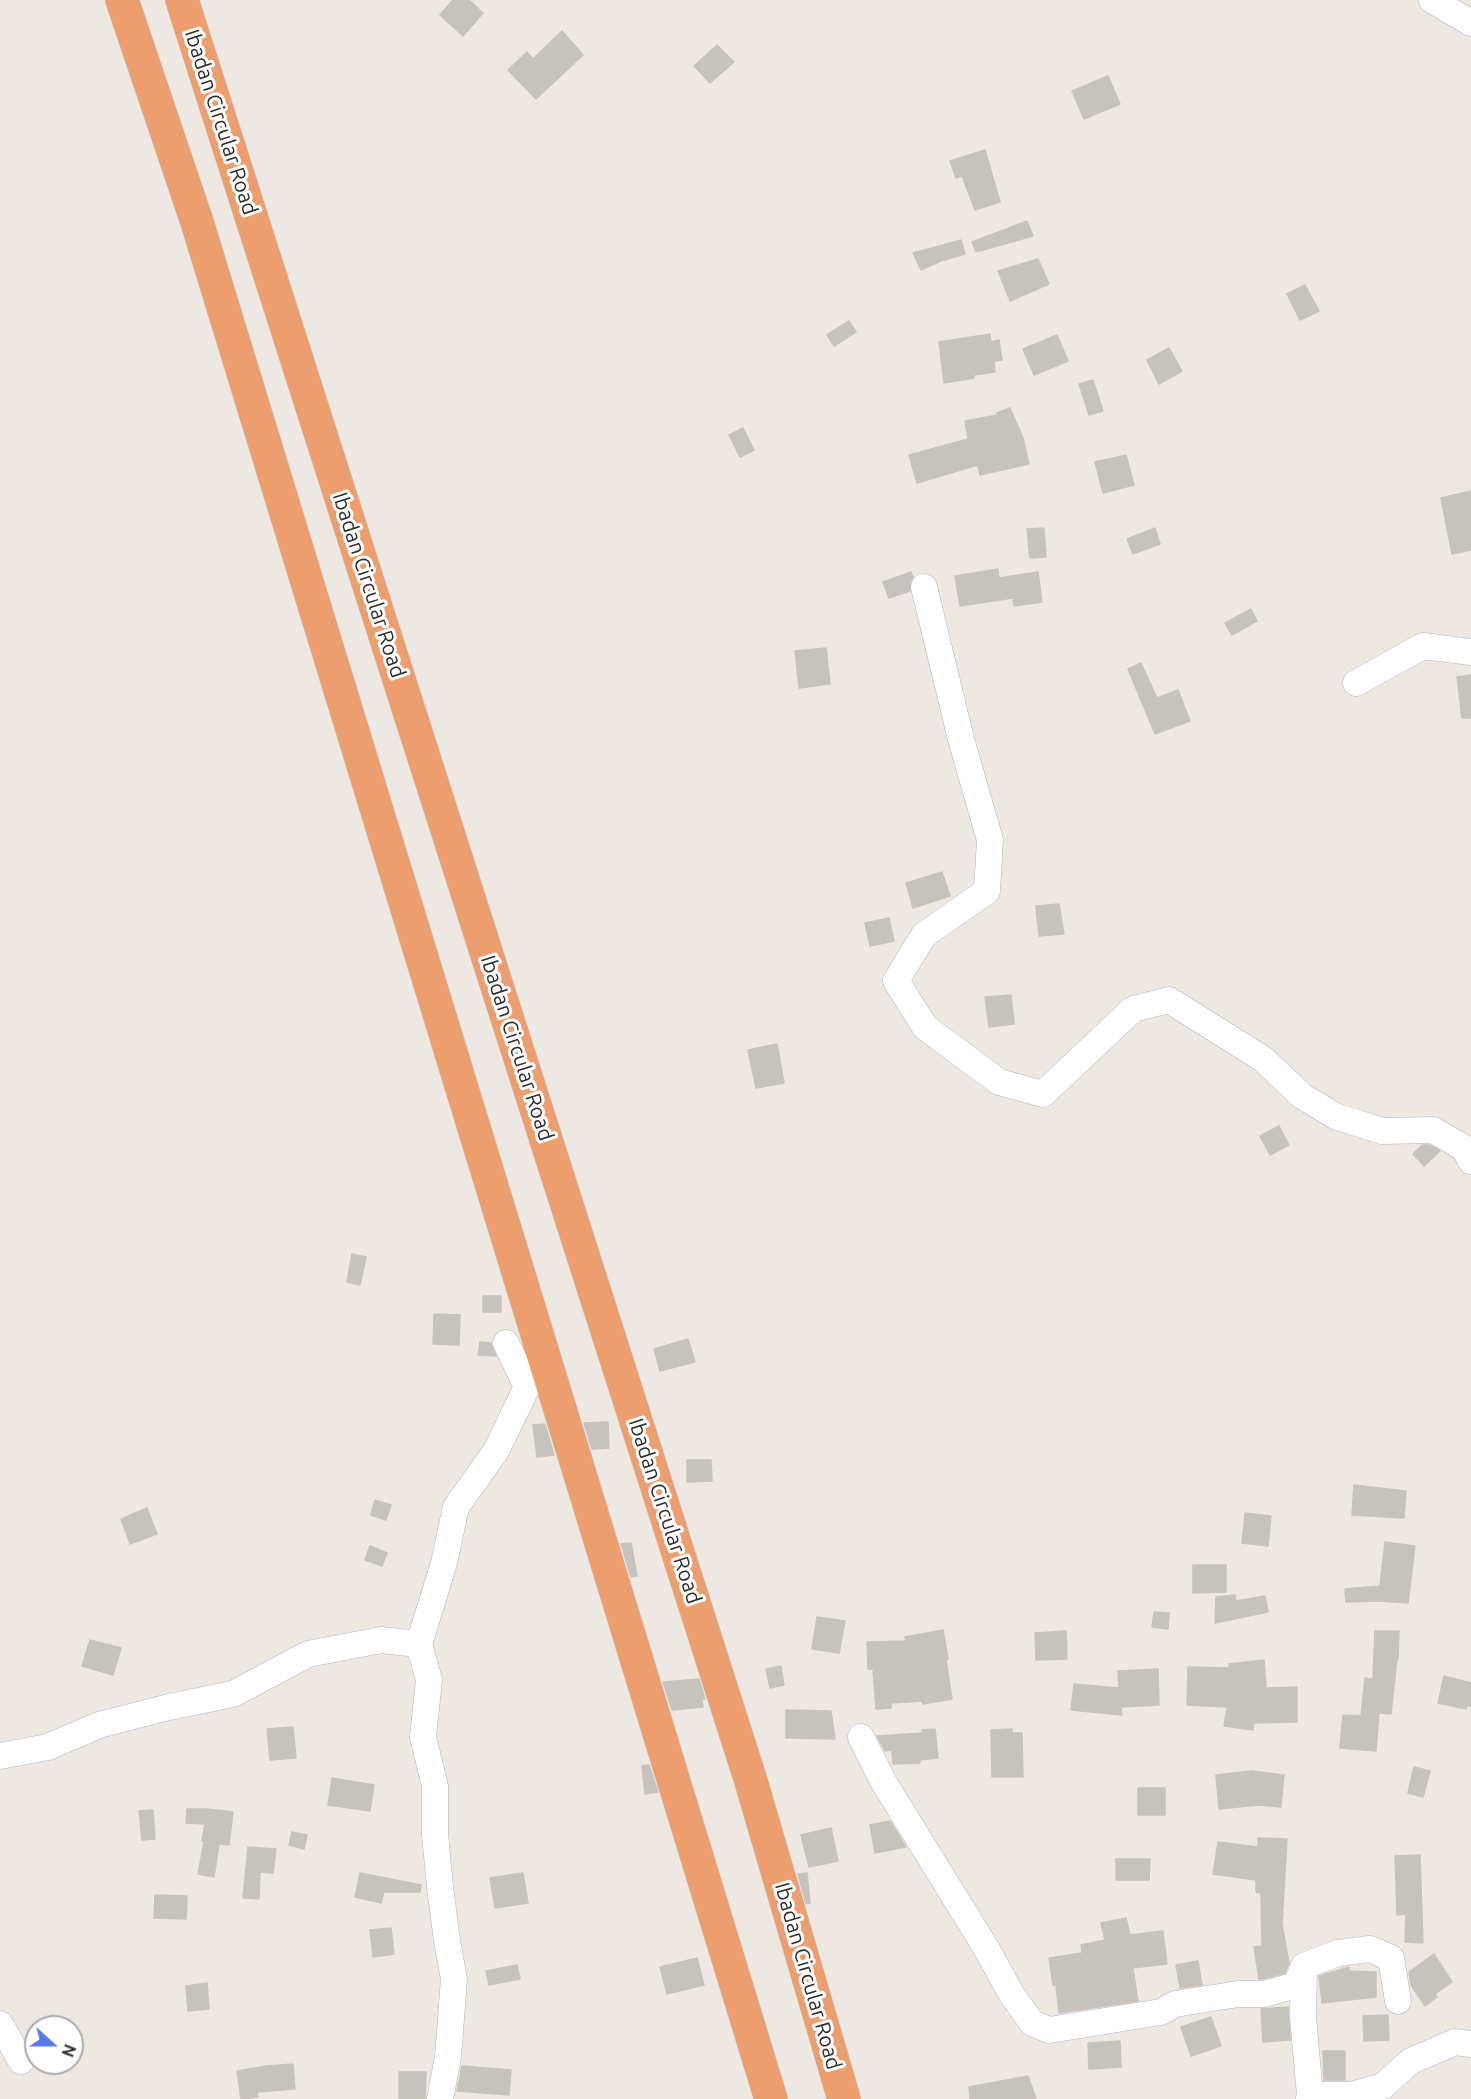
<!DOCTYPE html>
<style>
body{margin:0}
#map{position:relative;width:1471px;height:2099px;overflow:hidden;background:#ede8e2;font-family:Ubuntu,sans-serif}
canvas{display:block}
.north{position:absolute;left:24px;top:2015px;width:60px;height:60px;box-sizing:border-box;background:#fff;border:2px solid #ababab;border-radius:50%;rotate:111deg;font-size:16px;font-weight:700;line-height:24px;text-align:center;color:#2d2d2d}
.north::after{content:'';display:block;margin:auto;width:21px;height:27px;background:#5778e5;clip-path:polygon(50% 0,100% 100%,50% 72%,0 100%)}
</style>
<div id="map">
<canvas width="1471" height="2099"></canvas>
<div class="north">N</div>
</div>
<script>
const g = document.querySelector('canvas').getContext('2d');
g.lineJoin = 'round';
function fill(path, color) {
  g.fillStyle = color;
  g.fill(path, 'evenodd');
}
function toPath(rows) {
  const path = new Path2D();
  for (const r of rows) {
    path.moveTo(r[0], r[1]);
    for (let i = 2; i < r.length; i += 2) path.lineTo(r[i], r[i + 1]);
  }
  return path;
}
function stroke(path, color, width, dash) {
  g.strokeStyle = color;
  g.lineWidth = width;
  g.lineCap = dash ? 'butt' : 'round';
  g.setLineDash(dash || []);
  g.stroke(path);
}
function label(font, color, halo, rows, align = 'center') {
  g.font = font + ' Ubuntu,sans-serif';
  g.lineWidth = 6;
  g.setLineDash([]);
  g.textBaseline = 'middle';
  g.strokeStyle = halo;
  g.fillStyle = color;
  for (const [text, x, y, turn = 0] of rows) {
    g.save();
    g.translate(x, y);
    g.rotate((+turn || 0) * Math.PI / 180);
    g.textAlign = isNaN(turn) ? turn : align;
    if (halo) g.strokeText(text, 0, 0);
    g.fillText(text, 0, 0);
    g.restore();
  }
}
const building = toPath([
 [453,0,469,0,483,13,463,36,440,15,453,0],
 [562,31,583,55,536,99,508,70,527,52,533,59,562,31],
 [717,45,734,62,710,83,694,66,717,45],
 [1108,76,1120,104,1084,119,1072,91,1108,76],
 [985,150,1000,202,975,210,962,176,956,178,950,161,985,150],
 [1027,221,1033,236,976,252,972,242,1027,221],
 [961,240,965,254,941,261,921,270,913,253,961,240],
 [1038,259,1049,284,1010,301,998,271,1038,259],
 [1305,285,1319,311,1300,320,1287,294,1305,285],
 [849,321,856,332,834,346,827,335,849,321],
 [990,334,991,342,999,340,1002,360,994,361,995,372,974,375,974,378,944,383,939,342,990,334],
 [1057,335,1068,361,1034,375,1023,349,1057,335],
 [1169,348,1182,371,1159,384,1147,360,1169,348],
 [1093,380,1103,411,1089,415,1079,384,1093,380],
 [1010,408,1023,438,1029,464,980,475,978,465,917,483,909,455,968,439,965,421,998,415,997,413,1010,408],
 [743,428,754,450,740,457,729,435,743,428],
 [1126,455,1134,485,1103,493,1095,462,1126,455],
 [1471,491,1471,550,1452,554,1441,498,1471,491],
 [1044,528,1046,557,1030,558,1027,529,1044,528],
 [1155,528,1160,544,1133,554,1127,539,1155,528],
 [998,569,999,578,1038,572,1042,602,1014,606,1013,598,960,606,955,576,998,569],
 [911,572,913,577,910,583,910,591,889,598,883,582,911,572],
 [1251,609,1257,621,1232,635,1225,623,1251,609],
 [826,648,830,684,799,688,795,651,826,648],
 [1141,663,1157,698,1178,690,1190,721,1155,734,1128,669,1141,663],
 [1471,675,1471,718,1462,718,1457,677,1471,675],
 [942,872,950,896,913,908,906,883,942,872],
 [1059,904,1064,934,1039,936,1036,906,1059,904],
 [889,918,894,941,870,946,865,923,889,918],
 [1011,995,1014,1024,989,1027,985,997,1011,995],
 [777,1044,784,1083,756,1088,748,1050,777,1044],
 [1279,1126,1289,1145,1270,1155,1260,1136,1279,1126],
 [1422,1145,1429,1145,1440,1151,1424,1166,1413,1154,1422,1145],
 [352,1254,366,1257,360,1285,347,1282,352,1254],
 [483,1296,501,1296,501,1312,483,1312,483,1296],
 [434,1314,460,1315,459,1345,433,1344,434,1314],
 [688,1339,695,1362,660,1371,654,1349,688,1339],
 [480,1342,491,1343,496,1356,478,1355,480,1342],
 [608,1422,609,1448,592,1449,584,1423,608,1422],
 [545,1424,554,1455,537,1457,533,1425,545,1424],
 [687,1460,711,1460,712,1481,687,1482,687,1460],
 [1354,1485,1406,1491,1404,1518,1352,1515,1354,1485],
 [375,1500,391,1505,386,1520,371,1515,375,1500],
 [147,1508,157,1534,130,1544,121,1519,147,1508],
 [1245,1513,1271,1516,1268,1546,1242,1543,1245,1513],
 [1385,1542,1415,1546,1408,1603,1378,1601,1346,1602,1345,1589,1380,1586,1385,1542],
 [631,1543,637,1576,631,1577,621,1544,631,1543],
 [370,1546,387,1553,382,1566,365,1560,370,1546],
 [1193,1565,1226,1565,1226,1592,1193,1593,1193,1565],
 [1235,1595,1236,1601,1265,1596,1268,1612,1215,1623,1216,1597,1235,1595],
 [1154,1612,1169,1613,1168,1629,1152,1627,1154,1612],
 [817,1617,845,1621,839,1653,812,1649,817,1617],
 [943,1630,948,1659,946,1660,952,1699,923,1704,922,1701,891,1703,891,1708,876,1709,873,1669,868,1669,867,1642,906,1641,905,1637,943,1630],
 [1066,1631,1067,1659,1036,1660,1035,1633,1066,1631],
 [1375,1631,1399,1631,1398,1659,1397,1659,1391,1714,1379,1713,1376,1751,1340,1748,1343,1715,1361,1716,1365,1678,1373,1679,1375,1631],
 [90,1640,121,1648,113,1675,82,1666,90,1640],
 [1264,1660,1266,1688,1297,1687,1297,1722,1254,1723,1253,1730,1224,1726,1227,1707,1187,1705,1188,1667,1230,1668,1229,1664,1264,1660],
 [781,1666,784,1685,770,1688,766,1669,781,1666],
 [1158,1669,1159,1705,1121,1707,1122,1715,1071,1710,1074,1684,1119,1688,1118,1671,1158,1669],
 [1444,1676,1471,1683,1471,1706,1467,1706,1466,1709,1438,1703,1444,1676],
 [699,1679,705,1699,702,1699,703,1707,672,1710,663,1682,699,1679],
 [786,1710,831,1711,835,1739,786,1738,786,1710],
 [293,1727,296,1758,270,1760,267,1729,293,1727],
 [935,1729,938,1758,920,1760,920,1763,893,1764,892,1750,885,1751,877,1736,922,1733,922,1730,935,1729],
 [1012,1729,1012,1733,1022,1733,1023,1777,992,1777,991,1730,1012,1729],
 [649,1765,658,1792,645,1794,642,1766,649,1765],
 [1414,1767,1430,1771,1423,1797,1408,1793,1414,1767],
 [1251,1771,1284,1775,1281,1807,1258,1805,1219,1809,1216,1775,1251,1771],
 [332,1778,374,1785,370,1811,328,1805,332,1778],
 [1138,1788,1165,1788,1165,1815,1138,1815,1138,1788],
 [187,1809,207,1809,233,1812,229,1845,219,1844,214,1877,198,1874,204,1842,202,1841,205,1824,186,1823,187,1809],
 [153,1810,155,1839,142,1840,139,1811,153,1810],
 [890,1821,906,1847,875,1853,870,1825,890,1821],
 [831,1828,838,1861,809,1867,801,1835,831,1828],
 [292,1832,307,1835,304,1849,289,1845,292,1832],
 [1258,1838,1287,1839,1282,1924,1289,1963,1285,1973,1262,1979,1259,1979,1254,1947,1262,1946,1261,1893,1256,1892,1256,1880,1213,1874,1218,1842,1258,1847,1258,1838],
 [248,1847,276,1849,273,1873,260,1872,259,1899,243,1898,248,1847],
 [1420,1855,1423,1943,1405,1942,1406,1914,1397,1915,1395,1856,1420,1855],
 [1116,1859,1150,1859,1149,1880,1116,1880,1116,1859],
 [360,1873,421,1885,420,1892,384,1892,381,1903,355,1897,360,1873],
 [523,1873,528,1903,495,1908,490,1878,523,1873],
 [807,1873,810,1903,806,1904,798,1874,807,1873],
 [155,1895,187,1896,186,1919,154,1918,155,1895],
 [1126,1918,1130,1935,1163,1931,1167,1964,1133,1968,1138,2001,1059,2013,1056,1985,1053,1985,1049,1958,1082,1953,1081,1945,1105,1940,1101,1923,1126,1918],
 [391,1928,394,1954,373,1957,370,1930,391,1928],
 [1434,1954,1452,1982,1435,1994,1437,1997,1425,2006,1411,1985,1409,1972,1434,1954],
 [697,1958,704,1985,667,1994,660,1967,697,1958],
 [1198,1961,1202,1985,1180,1988,1176,1965,1198,1961],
 [517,1965,520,1979,489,1985,486,1971,517,1965],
 [1349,1967,1349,1971,1376,1972,1376,1997,1322,2003,1319,1976,1349,1967],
 [207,1983,209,2009,188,2011,186,1986,207,1983],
 [1288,2007,1290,2040,1263,2042,1261,2009,1288,2007],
 [1388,2015,1389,2040,1364,2041,1363,2016,1388,2015],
 [1211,2017,1221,2046,1191,2056,1181,2027,1211,2017],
 [1120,2041,1121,2067,1089,2069,1088,2043,1120,2041],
 [1323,2051,1345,2051,1345,2080,1324,2080,1323,2051],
 [293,2064,295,2089,257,2092,258,2097,241,2099,237,2071,266,2066,293,2064],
 [462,2066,511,2070,509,2095,457,2091,462,2066],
 [399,2072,426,2072,425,2099,399,2099,399,2072],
 [1028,2076,1036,2099,970,2099,969,2087,1028,2076]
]);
const minor = toPath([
 [1432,0,1471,23],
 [924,587,961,739,990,840,987,891,924,935,896,981,925,1027,999,1082,1043,1094,1133,1009,1169,1000,1263,1059,1302,1096,1335,1116,1382,1131,1433,1130,1464,1148,1471,1161],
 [1356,683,1423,646,1471,652],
 [419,1644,444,1563,456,1507,496,1451,527,1387,506,1343],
 [861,1737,883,1781,986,1948,1012,1995,1032,2023,1049,2030,1161,2012,1175,2004,1238,1994,1264,1994,1296,1985,1304,1966,1338,1953,1370,1949,1391,1958,1398,2001],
 [0,1756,48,1747,99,1725,169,1707,233,1694,308,1654,381,1640,419,1644,429,1680,423,1737,435,1786,435,1834,440,1887,447,1941,454,1979,448,2057,440,2099],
 [1304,1967,1303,2017,1310,2095],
 [0,2024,21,2061],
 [1309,2099,1310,2095,1351,2095,1383,2086,1411,2061,1455,2042,1471,2044]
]);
const highway = toPath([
 [122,0,197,222,771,2099],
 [182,0,750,1778,844,2099]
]);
const streetNames = [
 ["Ibadan Circular Road",221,122,72],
 ["Ibadan Circular Road",369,585,72],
 ["Ibadan Circular Road",517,1048,72],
 ["Ibadan Circular Road",665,1511,72],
 ["Ibadan Circular Road",808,1976,74]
];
fill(building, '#c6c2bd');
stroke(building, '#c8c3bb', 1.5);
stroke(minor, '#b2b4bc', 27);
stroke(highway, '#c8c8c8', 34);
stroke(minor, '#fff', 26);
stroke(highway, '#ec9e6e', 33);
label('21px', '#2d2d2d', '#fff', streetNames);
</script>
